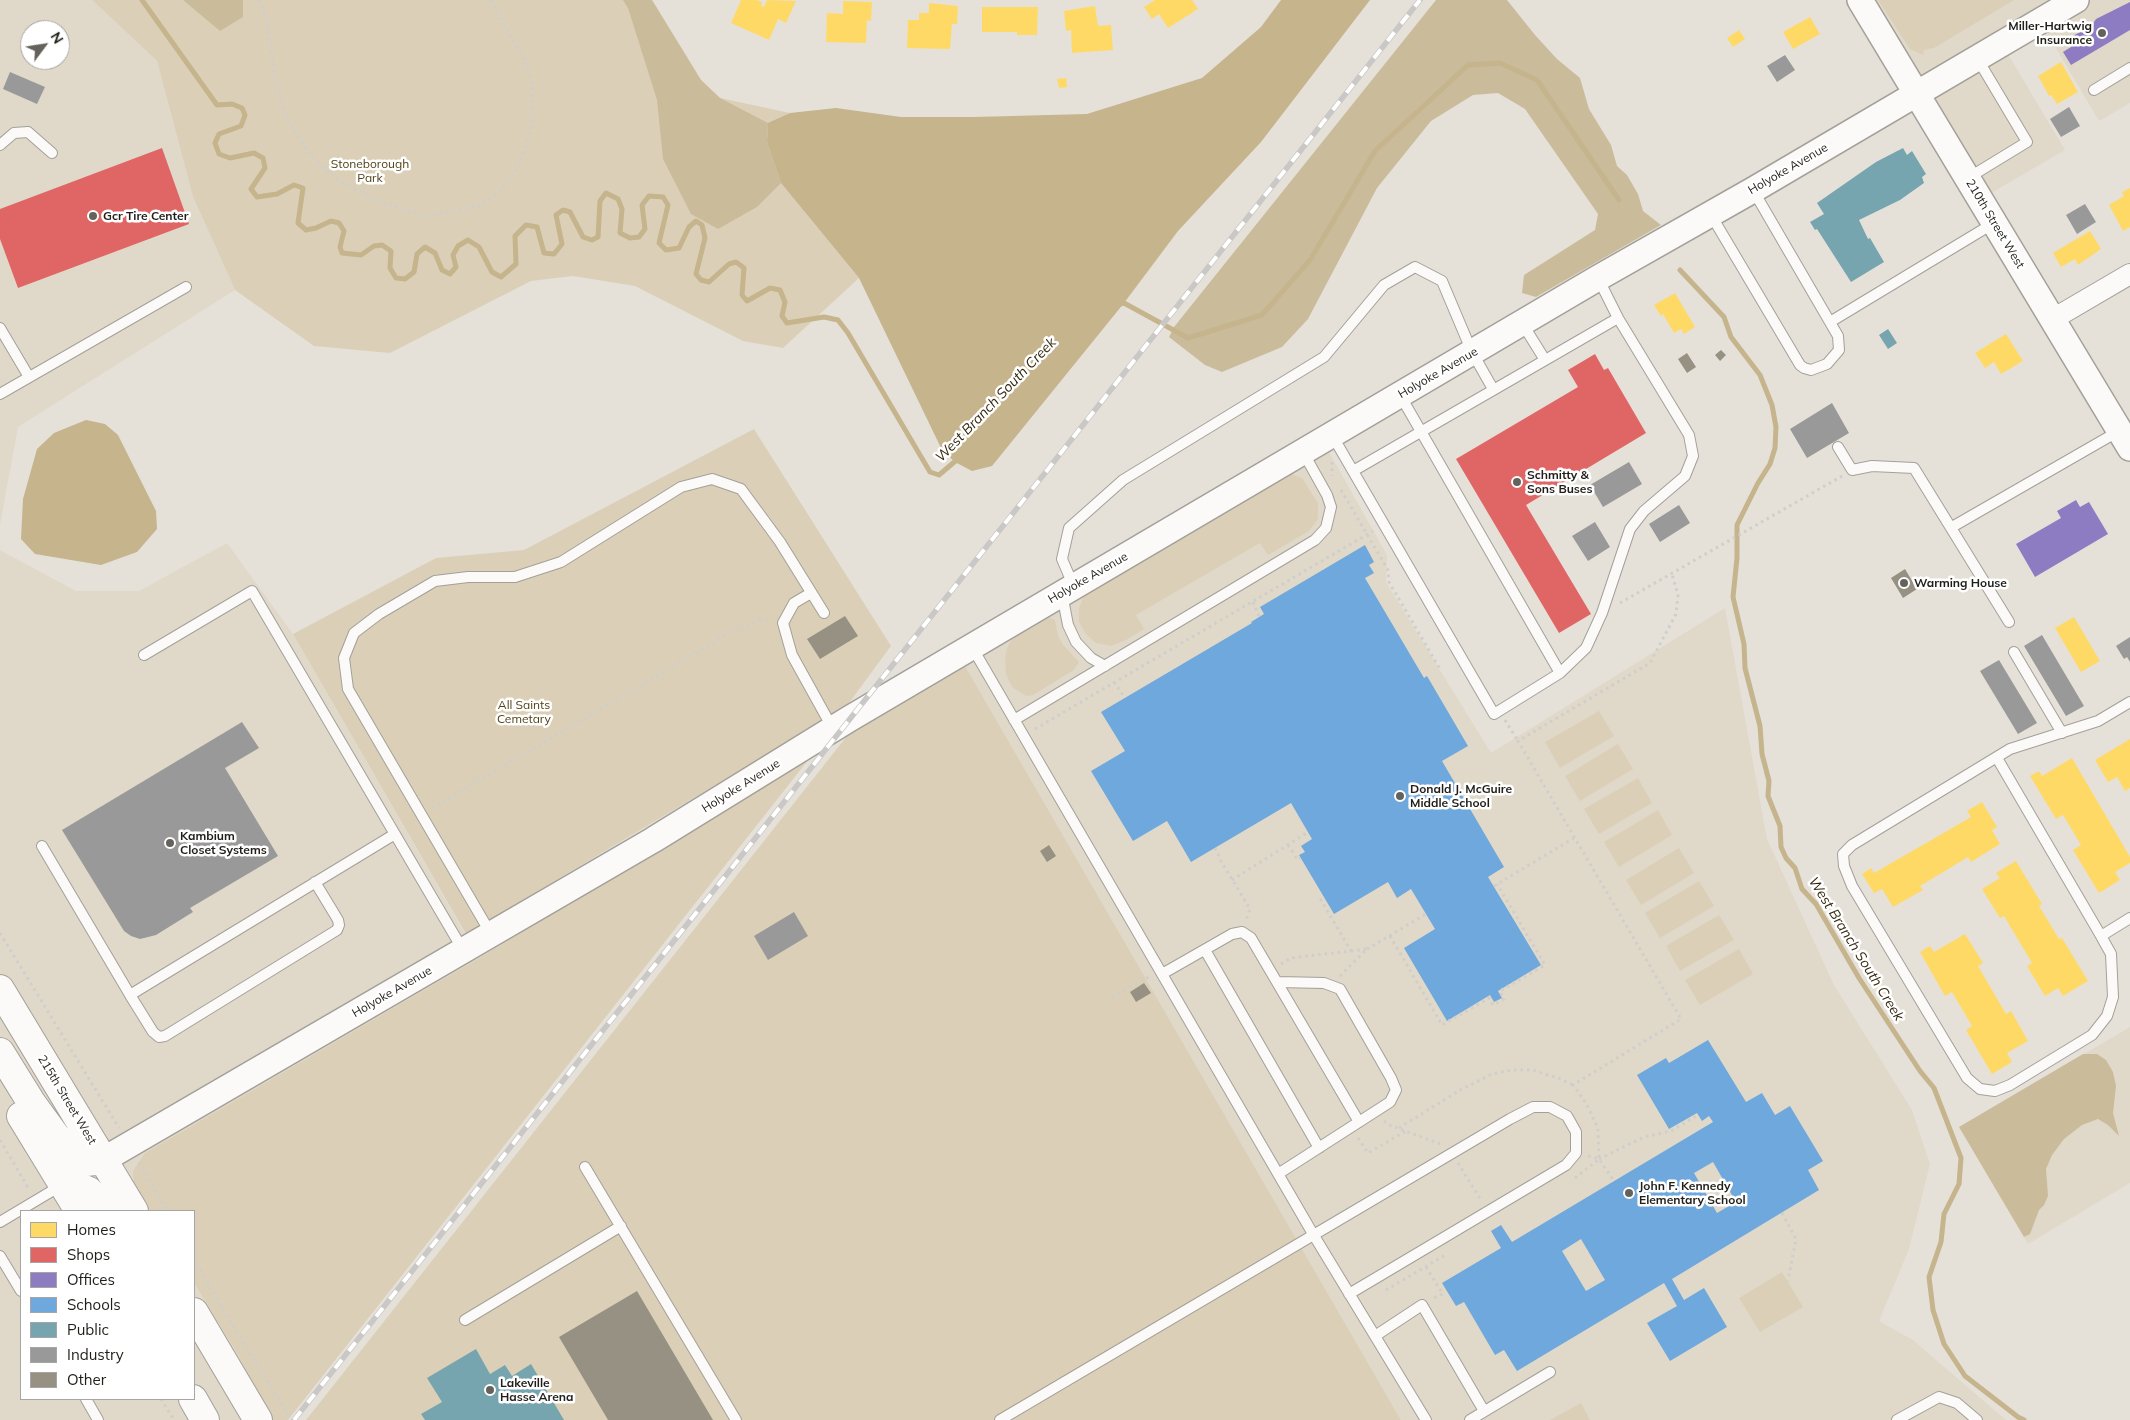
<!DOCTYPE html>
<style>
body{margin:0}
#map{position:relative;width:2130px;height:1420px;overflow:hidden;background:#e5e1d9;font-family:Mulish,sans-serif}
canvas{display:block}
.legend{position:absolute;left:20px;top:1210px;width:175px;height:190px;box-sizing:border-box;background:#fff;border:1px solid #a6a5a3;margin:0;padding:6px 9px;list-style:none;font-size:15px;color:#201e18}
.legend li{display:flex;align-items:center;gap:10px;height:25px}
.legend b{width:25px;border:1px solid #a6a5a3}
.north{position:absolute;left:20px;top:20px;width:50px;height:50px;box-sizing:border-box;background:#fff;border:1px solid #a6a5a3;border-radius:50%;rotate:59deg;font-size:14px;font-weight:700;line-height:20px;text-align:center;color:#201e18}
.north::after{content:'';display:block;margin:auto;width:18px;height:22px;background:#65625c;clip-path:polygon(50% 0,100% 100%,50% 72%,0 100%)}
</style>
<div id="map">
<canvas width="2130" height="1420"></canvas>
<ul class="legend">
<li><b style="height:14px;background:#ffd966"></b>Homes</li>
<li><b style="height:14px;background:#e06666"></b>Shops</li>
<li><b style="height:14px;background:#8e7cc3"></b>Offices</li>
<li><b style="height:14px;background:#6fa8dc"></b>Schools</li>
<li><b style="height:14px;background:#76a5af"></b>Public</li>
<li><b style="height:14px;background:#999"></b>Industry</li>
<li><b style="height:14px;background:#969183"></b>Other</li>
</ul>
<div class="north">N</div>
</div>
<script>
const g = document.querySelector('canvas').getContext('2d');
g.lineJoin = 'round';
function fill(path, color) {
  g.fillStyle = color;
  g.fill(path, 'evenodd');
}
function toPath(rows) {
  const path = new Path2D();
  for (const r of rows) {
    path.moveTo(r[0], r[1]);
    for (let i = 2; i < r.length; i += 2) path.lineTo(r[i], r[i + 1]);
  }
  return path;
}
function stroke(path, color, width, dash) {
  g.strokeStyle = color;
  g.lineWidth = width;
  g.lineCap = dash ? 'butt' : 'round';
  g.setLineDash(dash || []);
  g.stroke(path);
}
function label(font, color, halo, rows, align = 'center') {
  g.font = font + ' Mulish,sans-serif';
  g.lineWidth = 5;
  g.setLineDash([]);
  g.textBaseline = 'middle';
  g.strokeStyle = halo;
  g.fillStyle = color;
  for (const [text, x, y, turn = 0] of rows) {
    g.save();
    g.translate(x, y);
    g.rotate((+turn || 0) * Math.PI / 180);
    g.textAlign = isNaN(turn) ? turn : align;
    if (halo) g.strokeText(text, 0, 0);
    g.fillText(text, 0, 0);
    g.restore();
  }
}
const built = toPath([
 [0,0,92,0,157,61,193,197,235,290,18,427,0,525],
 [30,30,60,30,60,60,30,60],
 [1860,0,2130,0,2130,103,2099,121,2040,21,2002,44,2065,150,1981,199],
 [1328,450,1387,555,1386,582,1491,753,1725,608,1767,839,1834,985,1912,1110,1930,1164,1909,1249,1879,1321,1913,1340,2006,1420,1401,1420,964,664],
 [227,543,293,634,479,958,145,1153,134,1187,149,1211,21,1211,21,1399,194,1399,194,1283,238,1355,270,1420,0,1420,0,550,76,591,139,591],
 [2130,1027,2130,1183,2028,1244,1959,1127]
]);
const green = toPath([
 [92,0,652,0,701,80,720,98,790,113,768,124,767,142,781,183,859,278,783,348,743,341,635,286,573,276,531,281,390,353,314,346,235,290,193,197,157,61],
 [1878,0,2014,0,1934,48,1924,50,1923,55,1910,49],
 [754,429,891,646,846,707,466,934,293,634,436,558,524,550],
 [1291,474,1302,478,1318,503,1318,519,1309,531,1268,555,1260,543,1136,615,1144,629,1126,640,1111,646,1096,643,1085,633,1079,622,1079,608,1084,596],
 [1048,617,1055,620,1058,635,1063,645,1079,662,1074,670,1033,695,1026,696,1012,687,1006,674,1005,657,1008,646,1014,636],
 [964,664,1401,1420,306,1420,847,736],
 [1599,711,1614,736,1560,768,1545,742],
 [1618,744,1633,769,1580,801,1565,776],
 [809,759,288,1420,270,1420,238,1355,194,1283,194,1211,149,1211,134,1187,133,1171,145,1153,479,958],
 [1638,778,1652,803,1599,834,1584,809],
 [1658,810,1672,835,1619,867,1604,842],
 [1679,848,1694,873,1641,905,1626,880],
 [1699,881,1714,906,1660,938,1645,913],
 [1719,915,1734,940,1680,971,1666,946],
 [1739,949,1753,974,1700,1005,1685,980],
 [1782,1272,1803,1307,1760,1332,1739,1298],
 [1581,1403,1590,1420,1550,1420]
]);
const forest = toPath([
 [183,0,243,0,243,17,220,31],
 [623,0,652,0,701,80,720,98,768,123,767,142,781,183,757,207,718,229,691,214,663,159,657,100,628,8],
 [1436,0,1507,0,1535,35,1557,59,1580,78,1589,109,1611,145,1617,166,1627,175,1638,194,1643,211,1661,225,1536,297,1522,293,1524,275,1595,230,1598,214,1525,109,1498,93,1473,95,1431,121,1377,188,1308,319,1282,347,1222,372,1205,365,1169,337,1174,327],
 [2083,1054,2097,1054,2106,1060,2113,1072,2116,1086,2113,1113,2119,1136,2108,1125,2098,1119,2082,1125,2064,1139,2052,1155,2046,1169,2048,1196,2044,1205,2039,1210,2030,1234,2024,1237,1959,1127]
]);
const water = toPath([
 [1281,0,1370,0,1261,142,1178,231,1124,303,992,466,972,471,955,462,942,450,859,278,781,183,767,142,768,123,790,113,836,108,901,117,974,117,1087,114,1202,78,1261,27],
 [86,420,105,424,118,435,156,511,157,529,137,552,101,565,35,554,21,539,23,499,37,449,54,433]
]);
const homes = toPath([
 [741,0,756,0,762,2,761,6,764,7,767,0,796,1,786,23,778,19,769,40,731,23],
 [1155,0,1192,0,1198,9,1168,28,1159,14,1152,19,1144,7],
 [843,1,872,2,871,21,867,20,866,43,826,42,827,13,843,14],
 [929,3,958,6,957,24,952,24,950,49,907,48,908,20,919,20,919,13,929,13],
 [1095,6,1098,26,1111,25,1113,50,1072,53,1071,30,1066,31,1064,11],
 [982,7,1038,7,1037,35,1017,35,1017,32,982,32],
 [1810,17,1820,34,1793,49,1783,32],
 [1739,30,1745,39,1733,47,1727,38],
 [2061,62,2078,92,2057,104,2051,95,2049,96,2038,76],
 [1066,78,1067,87,1059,88,1057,79],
 [2130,188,2130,227,2123,231,2109,205,2124,196,2122,192],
 [2090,231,2101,249,2078,265,2075,259,2061,267,2053,253],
 [1675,293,1695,327,1684,334,1681,329,1674,333,1663,314,1661,316,1654,305],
 [2006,334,2023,361,2001,374,1994,362,1985,368,1975,353],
 [2074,617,2100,661,2081,672,2055,628],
 [2130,739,2130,788,2125,791,2117,777,2108,782,2095,760],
 [2072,758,2130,857,2130,863,2115,872,2120,880,2099,893,2073,850,2081,845,2063,815,2056,819,2030,776,2039,771,2042,776],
 [1982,802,1997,827,1992,830,2000,844,1971,862,1968,857,1920,886,1923,890,1893,907,1882,889,1874,893,1862,874,1871,868,1874,873,1947,831,1971,817,1967,811],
 [2016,861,2042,904,2039,906,2059,939,2062,938,2088,981,2063,996,2058,988,2045,996,2027,966,2032,963,2004,916,2000,918,1982,889,2000,878,1996,873],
 [1965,934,1983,963,1978,966,2006,1014,2011,1011,2028,1041,2007,1053,2012,1062,1992,1074,1966,1030,1972,1026,1952,992,1945,996,1920,952,1930,946,1934,952]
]);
const shops = toPath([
 [162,148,189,224,18,288,0,239,0,209],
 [1595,354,1604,370,1608,368,1646,433,1526,505,1591,614,1559,633,1456,459,1578,387,1568,370]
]);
const offices = toPath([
 [2130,2,2130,30,2071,65,2063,52,2071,47,2069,44,2075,40,2073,36,2092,25,2096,19],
 [2076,500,2080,507,2089,502,2108,534,2035,577,2016,544,2061,518,2057,511]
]);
const schools = toPath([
 [1365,545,1374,562,1369,565,1374,573,1365,578,1424,678,1427,676,1468,746,1442,761,1504,867,1488,877,1541,965,1498,991,1502,998,1494,1002,1490,995,1447,1021,1404,948,1435,929,1411,889,1397,898,1388,882,1334,914,1299,855,1305,852,1301,846,1312,839,1291,803,1191,862,1167,821,1133,841,1091,771,1125,751,1101,712,1252,623,1251,622,1264,614,1260,607],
 [1708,1040,1746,1102,1762,1093,1775,1115,1790,1106,1823,1161,1808,1170,1819,1190,1672,1279,1684,1300,1704,1288,1727,1327,1670,1361,1647,1323,1677,1306,1664,1283,1517,1371,1504,1350,1495,1355,1464,1302,1456,1306,1442,1283,1501,1248,1491,1231,1501,1225,1512,1242,1713,1122,1709,1116,1702,1121,1697,1113,1669,1129,1637,1075,1666,1058,1669,1063],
 [1713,1162,1736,1202,1717,1213,1694,1173],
 [1581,1239,1605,1280,1586,1291,1562,1251]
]);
const public = toPath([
 [1903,148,1907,155,1912,151,1926,174,1922,177,1924,183,1900,200,1859,220,1868,239,1870,238,1884,262,1851,282,1817,229,1815,230,1810,222,1824,214,1817,203,1876,162],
 [1888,329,1897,343,1888,349,1879,335],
 [476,1349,490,1374,505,1365,512,1376,531,1364,564,1420,425,1420,421,1414,442,1402,427,1378]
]);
const industry = toPath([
 [1785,55,1795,70,1777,82,1767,66],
 [10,72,45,87,37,104,3,89],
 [2069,107,2080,126,2061,137,2050,119],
 [2085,204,2096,222,2077,234,2066,215],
 [1832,403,1849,433,1807,458,1790,429],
 [1629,462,1642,484,1603,507,1590,485],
 [1679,505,1690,523,1660,542,1649,524],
 [1595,522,1610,547,1588,561,1572,536],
 [2042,635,2084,706,2066,716,2024,646],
 [2130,637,2130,662,2127,657,2124,659,2116,646],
 [1999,660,2037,723,2018,734,1980,671],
 [242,722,259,748,225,768,278,856,190,908,193,912,156,935,140,939,131,936,124,931,62,830],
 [794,912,808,936,768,960,754,936]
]);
const stream = toPath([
 [142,0,217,105,232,104,242,108,245,115,241,126,219,134,215,143,219,154,230,158,254,153,263,158,265,168,251,189,257,197,277,194,294,185,303,188,298,223,306,230,316,228,331,221,339,223,344,231,340,247,342,253,361,255,374,246,382,245,391,251,390,268,396,278,405,279,414,272,417,254,425,247,435,253,442,270,450,274,456,267,453,255,458,246,468,240,479,247,492,272,501,277,516,264,515,236,526,225,537,227,544,253,554,254,562,244,556,215,563,210,570,212,583,237,592,240,598,237,600,201,606,193,618,199,622,209,620,233,630,238,639,237,645,229,642,205,649,196,663,197,668,205,659,243,666,250,679,248,689,227,696,221,702,225,705,238,696,274,701,280,709,282,729,264,736,262,744,268,742,295,747,301,770,288,780,290,785,302,782,316,787,323,824,317,838,320,848,333,930,472,939,475,959,458],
 [1680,270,1724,317,1731,337,1760,375,1772,405,1776,427,1775,448,1770,464,1758,483,1737,525,1737,558,1733,597,1744,644,1745,668,1760,726,1762,754,1769,781,1768,796,1780,826,1781,847,1786,858,1795,868,1802,889,1816,904,1859,978,1920,1071,1934,1088,1961,1158,1959,1184,1944,1214,1941,1242,1929,1277,1933,1310,1944,1344,1965,1376,2018,1417,2024,1420],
 [1117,305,1124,303,1188,338,1262,315,1310,260,1375,151,1468,65,1500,63,1537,80,1619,200]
]);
const building = toPath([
 [1721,350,1726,355,1720,361,1715,355],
 [1687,353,1696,367,1687,373,1678,359],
 [1905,569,1917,589,1903,598,1891,578],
 [845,616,858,636,820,659,807,639],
 [1049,845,1056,856,1047,862,1040,851],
 [1144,983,1151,993,1136,1002,1130,992],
 [637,1291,713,1420,608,1420,559,1337]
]);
const path = toPath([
 [259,0,266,17,277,89,288,121,309,153,334,178,384,203,429,216,478,206,501,191,521,162,531,127,533,84,524,59,490,0],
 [1332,462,1332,476],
 [1341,490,1388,570,1389,582,1440,669],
 [1253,602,1259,616],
 [1620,603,1842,476],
 [1114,682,1125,698],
 [1505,720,1518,741],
 [1035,729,1373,531],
 [432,808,738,628,760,620,770,621],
 [1288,845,1298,860,1300,858],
 [1215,848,1221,861,1250,909,1246,920],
 [1232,880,1308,832],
 [1494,886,1574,838],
 [0,933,119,1128],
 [1390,936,1442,1025,1489,998,1493,1005,1504,999,1500,991,1545,965,1497,884],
 [1367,949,1426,914],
 [1281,964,1291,958,1351,951,1321,900,1324,898],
 [1340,976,1367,949,1351,951],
 [1112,997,1149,977],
 [1384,1121,1389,1125,1443,1145],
 [1399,1128,1460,1090,1492,1074,1513,1070,1532,1070,1558,1078,1573,1085],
 [1358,1138,1368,1153,1406,1131],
 [0,1140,29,1189],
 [1588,1156,1599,1159,1598,1128,1586,1103,1573,1085,1681,1019,1518,741,1650,663,1676,614,1678,595,1672,574],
 [1599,1159,1644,1137,1671,1131,1698,1115],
 [139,1162,167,1211],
 [1458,1163,1481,1200],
 [1575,1178,1599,1159,1614,1181],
 [1782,1213,1796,1239,1788,1281],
 [194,1258,228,1318,292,1420],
 [1426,1267,1443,1294,1434,1298],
 [1386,1290,1447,1254],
 [161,1399,174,1420]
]);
const service = toPath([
 [2094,90,2130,68],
 [0,145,14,133,28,132,52,153],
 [1968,178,2027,142,1977,58],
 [1711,215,1800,365,1804,368,1811,370,1827,364,1839,350,1838,336,1753,190],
 [1830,322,1994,223],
 [1522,323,1545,360],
 [0,328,29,377],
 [0,394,186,287],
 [1332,435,1494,714,1560,673,1400,395],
 [1838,447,1852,470,1872,466,1914,468,2009,622],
 [1353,471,1618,318],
 [1952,527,2119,431],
 [1074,587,1062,559,1069,528,1123,480,1324,357,1384,285,1415,267,1442,281,1472,352,1493,389],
 [811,593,794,603,783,623,792,655,833,729],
 [1062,594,1068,625,1076,642,1091,658,1105,666],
 [972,647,1313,1234,1426,1420],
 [2014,652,2062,733],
 [144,655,252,591,463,950],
 [1560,673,1586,648,1602,613,1630,529,1644,511,1685,476,1693,456,1689,435,1618,318,1598,278],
 [2130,702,2098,721,2010,749,1852,845,1843,854,1844,866,1852,886,1967,1078,1980,1089,1995,1091,2010,1085,2092,1035,2107,1016,2113,997,2111,954,2101,936,2130,918],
 [1014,720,1315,540,1326,528,1331,507,1327,495,1303,452],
 [1997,758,2101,936],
 [42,846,130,995,153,1032,159,1037,165,1036,337,930,339,925,338,920,315,882],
 [491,934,348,689,344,658,354,633,379,614,435,581,468,577,515,577,561,562,681,487,712,479,741,489,780,542,824,613],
 [1205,950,1319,1148],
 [1162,974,1232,934,1242,932,1251,938,1359,1122],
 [130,995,395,834],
 [585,1167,736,1420],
 [1278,1174,1390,1102,1396,1090,1391,1078,1340,989,1324,983,1278,982],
 [0,1222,62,1185],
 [0,1256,21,1291],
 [465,1320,621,1226],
 [1375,1336,1422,1305,1484,1411],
 [86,1399,98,1420],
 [1000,1420,1510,1119,1533,1107,1550,1107,1567,1116,1576,1132,1576,1153,1566,1165,1349,1294],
 [1470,1420,1550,1372],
 [1897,1420,1939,1397,1957,1403,1977,1420]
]);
const minor = toPath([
 [2053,319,2130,274]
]);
const tertiary = toPath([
 [1860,0,2130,448],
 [103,1160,653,840,849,719,1598,278,1753,190,2076,0]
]);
const primary = toPath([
 [0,989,134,1211],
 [0,1052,31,1102,55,1135,72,1155,86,1162,103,1160],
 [21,1116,79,1211],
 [62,1184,72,1184,89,1191,107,1211],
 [194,1312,258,1420],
 [193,1399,205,1420]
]);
const rail = toPath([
 [294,1420,1420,0]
]);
const markers = [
 [2102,33,5,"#65625c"],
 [93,216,5,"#65625c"],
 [1517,482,5,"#65625c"],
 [1904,583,5,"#65625c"],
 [1400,796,5,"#65625c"],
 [170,843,5,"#65625c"],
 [1629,1193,5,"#65625c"],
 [490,1390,5,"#65625c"]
];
const poiNames = [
 ["Miller-Hartwig",2092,26,"right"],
 ["Insurance",2092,40,"right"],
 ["Gcr Tire Center",103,216],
 ["Schmitty &",1527,475],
 ["Sons Buses",1527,489],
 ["Warming House",1914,583],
 ["Donald J. McGuire",1410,789],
 ["Middle School",1410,803],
 ["Kambium",180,836],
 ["Closet Systems",180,850],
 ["John F. Kennedy",1639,1186],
 ["Elementary School",1639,1200],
 ["Lakeville",500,1383],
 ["Hasse Arena",500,1397]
];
const parkNames = [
 ["Stoneborough",370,164],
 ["Park",370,178],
 ["All Saints",524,705],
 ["Cemetary",524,719]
];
const streetNames = [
 ["Holyoke Avenue",1788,169,-30],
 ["210th Street West",1995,224,59],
 ["Holyoke Avenue",1438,373,-30],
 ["Holyoke Avenue",1088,578,-30],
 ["Holyoke Avenue",741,786,-32],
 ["Holyoke Avenue",392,992,-30],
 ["215th Street West",67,1100,59]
];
const waterNames = [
 ["West Branch South Creek",996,400,-46],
 ["West Branch South Creek",1856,949,58]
];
fill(built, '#e0d9c9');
fill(green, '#dbd0b7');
fill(forest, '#cabc9b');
fill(water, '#c5b48c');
fill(homes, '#ffd966');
fill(shops, '#e06666');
fill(offices, '#8e7cc3');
fill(schools, '#6fa8dc');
fill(public, '#76a5af');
fill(industry, '#999');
stroke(stream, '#c5b48c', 5);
fill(building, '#969183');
stroke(service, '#a3a099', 12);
stroke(minor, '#a3a099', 22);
stroke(tertiary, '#a3a099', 28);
stroke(primary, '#a3a099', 30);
stroke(path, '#cfcecb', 3, [2.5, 4]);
stroke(service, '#fbfaf9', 10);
stroke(minor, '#fbfaf9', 20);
stroke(tertiary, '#fbfaf9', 25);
stroke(primary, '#fbfaf9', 28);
stroke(rail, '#cac8c6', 5.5);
stroke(rail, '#fff', 4, [11]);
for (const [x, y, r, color] of markers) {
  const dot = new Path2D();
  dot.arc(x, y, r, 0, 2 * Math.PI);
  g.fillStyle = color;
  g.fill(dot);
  stroke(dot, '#fff', 2);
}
label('bold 12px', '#201e18', '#fff', poiNames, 'left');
label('12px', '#534218', '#fff', parkNames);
label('12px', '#201e18', '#fff', streetNames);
label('italic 14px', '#342910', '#fff', waterNames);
</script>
